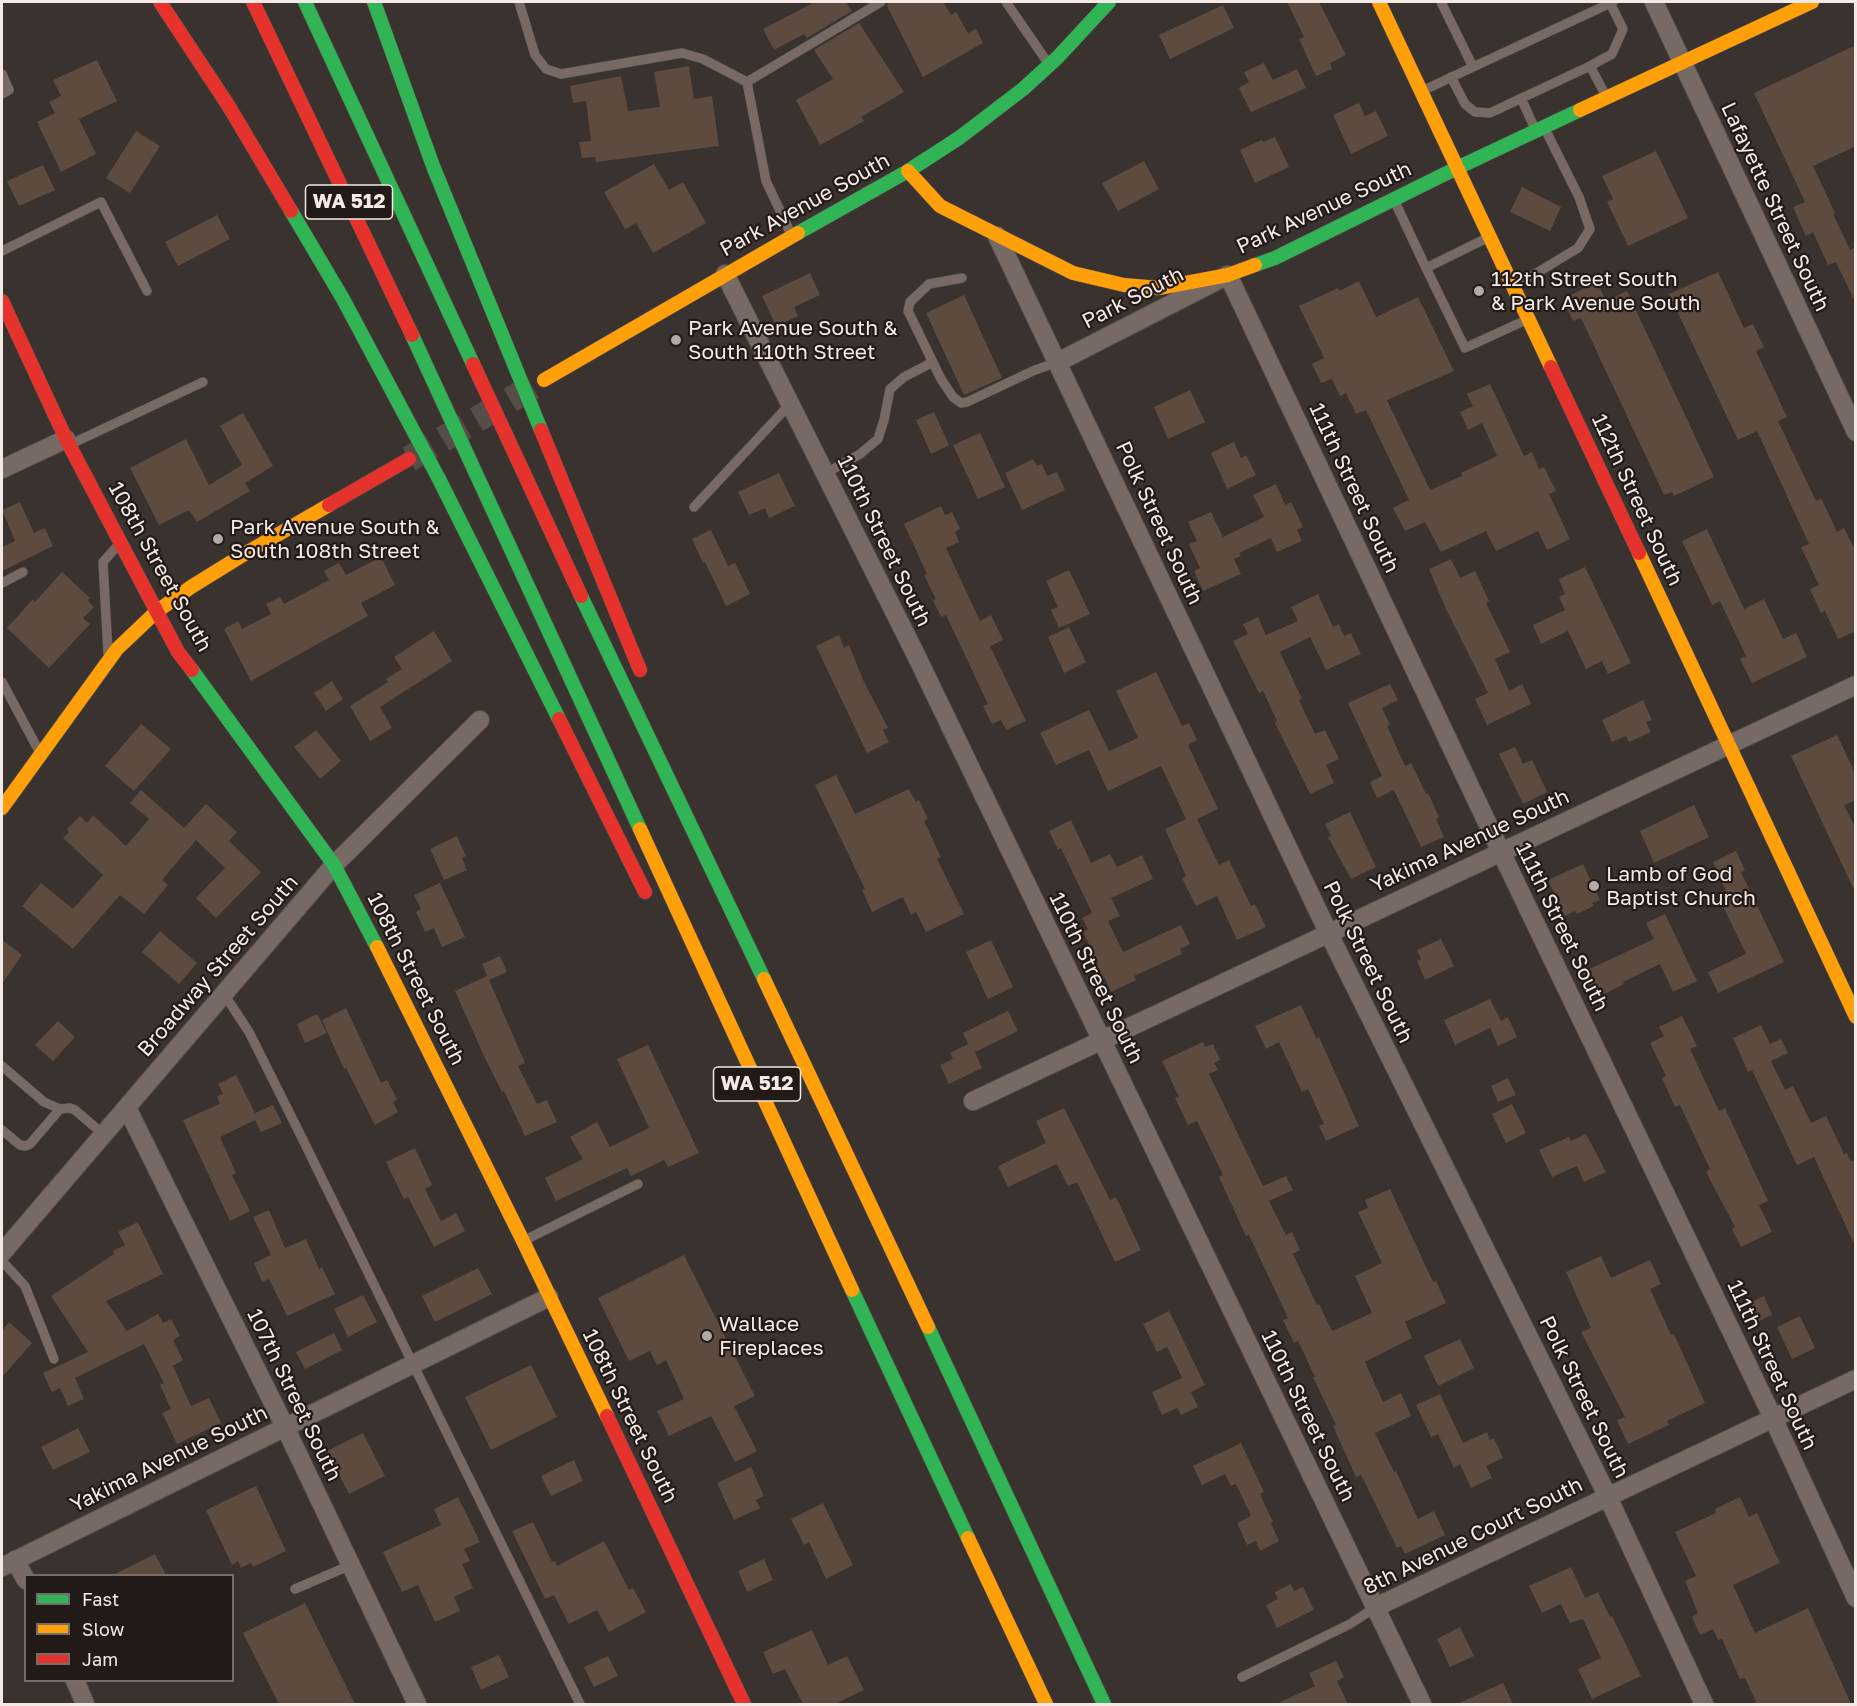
<!DOCTYPE html>
<style>
body{margin:0}
#map{position:relative;width:1857px;height:1706px;overflow:hidden;background:#3a322e;font-family:"Golos Text",sans-serif}
canvas{display:block}
.frame{position:absolute;inset:0;border:3px solid #f4e9e5;pointer-events:none}
.legend{position:absolute;left:24px;top:1574px;width:210px;height:108px;box-sizing:border-box;background:#211a17;border:2px solid #756d69;margin:0;padding:8px 10px;list-style:none;font-size:18px;color:#f4e9e5}
.legend li{display:flex;align-items:center;gap:12px;height:30px}
.legend b{width:30px;border:2px solid #756d69}
</style>
<div id="map">
<canvas width="1857" height="1706"></canvas>
<div class="frame"></div>
<ul class="legend">
<li><b style="height:8px;background:#30b455"></b>Fast</li>
<li><b style="height:8px;background:#ff9f0a"></b>Slow</li>
<li><b style="height:8px;background:#e5322d"></b>Jam</li>
</ul>
</div>
<script>
const g = document.querySelector('canvas').getContext('2d');
g.lineJoin = 'round';
function fill(path, color) {
  g.fillStyle = color;
  g.fill(path, 'evenodd');
}
function toPath(rows) {
  const path = new Path2D();
  for (const r of rows) {
    path.moveTo(r[0], r[1]);
    for (let i = 2; i < r.length; i += 2) path.lineTo(r[i], r[i + 1]);
  }
  return path;
}
function stroke(path, color, width, dash) {
  g.strokeStyle = color;
  g.lineWidth = width;
  g.lineCap = dash ? 'butt' : 'round';
  g.setLineDash(dash || []);
  g.stroke(path);
}
function label(font, color, halo, rows, align = 'center') {
  g.font = font + ' "Golos Text",sans-serif';
  g.lineWidth = 4.5;
  g.setLineDash([]);
  g.textBaseline = 'middle';
  g.strokeStyle = halo;
  g.fillStyle = color;
  for (const [text, x, y, turn = 0] of rows) {
    g.save();
    g.translate(x, y);
    g.rotate((+turn || 0) * Math.PI / 180);
    g.textAlign = isNaN(turn) ? turn : align;
    if (halo) g.strokeText(text, 0, 0);
    g.fillText(text, 0, 0);
    g.restore();
  }
}
const building = toPath([
 [815,2,846,2,852,11,807,38,804,34,774,50,763,29],
 [888,2,943,2,951,15,956,12,968,33,976,29,983,43,923,77,887,6],
 [1287,2,1319,2,1346,55,1330,63,1332,69,1316,76,1299,39,1304,37],
 [1223,5,1234,28,1170,59,1159,35],
 [859,23,904,92,861,117,864,121,820,145,796,100,833,79,814,50],
 [1856,45,1856,146,1813,166,1835,213,1833,214,1850,250,1856,247,1856,304,1836,262,1828,265,1813,232,1806,236,1793,207,1805,202,1754,93],
 [97,60,117,101,79,119,96,154,61,172,37,122,55,113,49,102,61,96,53,80],
 [1264,63,1273,80,1297,69,1306,88,1251,112,1239,88,1249,82,1244,72],
 [689,66,694,99,712,96,719,146,596,162,595,157,582,158,579,142,591,141,586,101,573,103,570,86,621,76,628,111,660,107,654,72],
 [1359,103,1365,116,1376,111,1388,136,1351,154,1333,115],
 [136,131,160,146,130,193,106,178],
 [1275,137,1289,167,1255,183,1240,150,1262,140,1263,142],
 [1656,151,1688,218,1628,246,1607,202,1613,199,1602,176],
 [1144,161,1159,189,1118,211,1102,183],
 [654,164,669,190,683,182,706,223,653,253,636,223,625,229,604,192],
 [43,165,55,190,19,206,7,181],
 [1522,187,1561,207,1550,231,1510,212],
 [217,215,230,239,178,266,165,242],
 [1718,272,1744,328,1753,324,1764,347,1756,351,1787,417,1778,421,1816,501,1821,498,1837,532,1844,528,1856,552,1856,631,1838,639,1825,611,1821,613,1810,589,1819,585,1801,547,1809,544,1757,431,1738,440,1669,294],
 [810,273,820,295,794,307,798,316,776,326,762,296],
 [1359,281,1376,317,1418,297,1454,371,1387,400,1430,490,1462,476,1461,473,1497,456,1482,423,1468,430,1460,412,1473,406,1467,394,1490,384,1524,456,1532,452,1539,469,1544,467,1556,491,1549,494,1570,539,1547,550,1538,531,1496,551,1486,531,1441,552,1425,522,1405,531,1393,508,1409,500,1366,410,1356,414,1346,393,1340,396,1332,379,1321,383,1312,364,1324,358,1299,306,1338,288,1339,291],
 [1597,282,1606,301,1627,291,1714,477,1674,496,1672,492,1664,495,1581,318,1573,321,1563,299],
 [964,295,1002,378,964,395,926,313],
 [1190,390,1205,422,1168,439,1154,407],
 [934,412,949,445,931,454,916,420],
 [243,413,273,466,245,483,250,491,197,522,189,510,159,525,130,468,186,439,209,485,242,465,220,426],
 [980,433,1005,487,978,499,953,445],
 [1234,442,1241,458,1246,455,1256,475,1227,489,1211,453],
 [1033,459,1037,466,1042,464,1047,476,1057,472,1065,490,1022,510,1005,473],
 [779,473,795,506,769,518,765,508,749,515,738,492],
 [1276,484,1285,505,1291,502,1303,527,1297,530,1302,541,1277,552,1271,538,1239,553,1241,556,1234,559,1241,574,1203,591,1194,571,1200,568,1189,544,1197,541,1188,522,1211,512,1223,537,1264,517,1253,495],
 [20,502,34,533,45,528,53,546,2,571,2,547,15,541,2,510],
 [941,506,945,515,952,512,960,529,955,532,959,542,946,548,980,621,991,615,1003,640,990,646,1026,721,1006,730,1001,720,992,724,983,706,988,704,946,615,941,617,933,600,936,599,924,575,927,574,904,524],
 [1707,529,1744,609,1764,599,1783,639,1796,633,1807,657,1752,683,1740,659,1746,656,1720,601,1712,605,1682,541],
 [711,530,728,566,735,563,750,594,726,606,705,562,703,563,692,539],
 [381,557,395,585,361,603,368,616,251,681,224,629,238,621,242,629,271,614,266,604,280,597,284,604,329,580,324,571,339,563,346,575],
 [1451,559,1460,578,1475,571,1489,601,1486,603,1510,652,1495,659,1509,691,1522,684,1531,704,1487,725,1475,699,1488,693,1446,609,1429,569],
 [1585,567,1631,663,1608,674,1602,661,1586,669,1568,631,1541,644,1533,625,1565,610,1559,597,1565,594,1559,579],
 [1069,570,1090,614,1059,628,1051,610,1058,607,1046,581],
 [62,572,90,598,88,601,94,607,83,618,90,624,49,668,7,628,33,599,35,602],
 [1318,594,1333,627,1339,624,1344,636,1351,633,1361,654,1326,670,1310,637,1280,652,1302,699,1299,700,1315,734,1325,730,1339,759,1326,765,1334,783,1310,794,1275,723,1277,721,1263,691,1259,693,1233,641,1248,634,1243,624,1258,617,1266,635,1298,621,1291,607],
 [1069,627,1086,662,1064,673,1048,637],
 [434,631,452,661,380,707,392,728,370,741,350,706,388,682,386,679,402,669,394,657],
 [839,635,844,648,849,645,864,682,888,728,883,730,889,742,867,753,816,646],
 [1156,672,1182,726,1189,723,1197,740,1188,745,1218,809,1197,819,1219,865,1229,860,1251,906,1255,904,1266,927,1237,940,1217,896,1196,906,1182,878,1186,876,1165,829,1186,819,1161,766,1108,791,1089,750,1056,765,1040,733,1089,710,1109,751,1138,738,1116,691],
 [332,681,343,699,326,711,314,693],
 [1390,684,1398,700,1382,708,1390,725,1387,726,1405,766,1411,763,1426,794,1428,793,1439,817,1436,819,1444,837,1421,847,1394,790,1377,798,1370,782,1382,776,1348,703],
 [1643,700,1652,720,1646,722,1651,732,1629,742,1626,736,1612,742,1602,720],
 [141,724,171,749,134,791,105,766],
 [316,730,341,761,320,779,294,747],
 [1837,735,1856,775,1856,800,1844,805,1856,829,1856,894,1791,756],
 [1515,747,1523,764,1532,760,1547,792,1523,804,1499,754],
 [836,775,855,814,909,789,916,802,919,800,928,819,924,821,941,857,937,859,964,914,926,932,916,912,911,915,903,897,872,912,862,890,865,889,815,785],
 [141,790,184,828,206,804,237,832,229,841,261,872,216,918,196,898,225,868,196,840,162,880,168,885,144,914,120,895,73,949,22,906,41,883,73,909,103,875,63,838,69,832,67,829,80,816,87,823,93,815,126,846,149,819,130,803],
 [1694,805,1709,837,1654,863,1640,831],
 [1350,812,1376,867,1351,879,1328,837,1331,836,1325,824],
 [1071,820,1091,863,1110,854,1117,867,1142,855,1153,879,1111,898,1120,916,1108,921,1123,952,1181,925,1190,944,1180,949,1182,954,1134,976,1136,980,1111,992,1105,978,1102,980,1095,965,1098,963,1083,932,1088,929,1082,918,1092,913,1061,848,1058,850,1049,831],
 [457,836,466,856,462,858,467,870,444,880,430,849],
 [1736,851,1745,870,1741,872,1784,962,1718,993,1708,972,1746,954,1720,900,1728,896,1713,862],
 [1583,864,1600,900,1592,903,1594,906,1577,914,1575,911,1565,916,1548,880],
 [440,883,465,937,442,947,434,928,425,932,416,912,421,909,414,895],
 [1665,914,1697,981,1673,992,1660,964,1623,982,1624,984,1604,994,1601,987,1592,991,1583,972,1654,939,1646,923],
 [160,931,197,963,179,984,142,952],
 [1441,939,1454,966,1425,980,1417,961,1421,959,1417,950],
 [2,940,22,955,2,984],
 [991,940,1013,987,988,999,966,952],
 [500,956,507,972,489,980,525,1063,518,1066,537,1104,547,1100,557,1122,525,1136,504,1091,502,1092,484,1056,455,991,487,976,482,964],
 [1490,999,1501,1021,1508,1017,1517,1037,1498,1046,1490,1028,1455,1045,1444,1020],
 [1301,1005,1316,1038,1319,1037,1359,1126,1326,1141,1319,1126,1324,1124,1308,1089,1302,1092,1279,1042,1266,1049,1255,1026],
 [346,1008,381,1083,387,1080,397,1099,393,1102,398,1112,375,1125,346,1068,344,1069,322,1020],
 [1008,1011,1018,1031,975,1052,982,1068,949,1084,940,1065,953,1059,950,1053,968,1044,963,1033],
 [317,1014,327,1033,305,1043,297,1024],
 [1682,1016,1697,1046,1690,1049,1719,1111,1725,1108,1768,1201,1759,1205,1772,1232,1741,1247,1732,1229,1735,1227,1706,1172,1710,1169,1680,1105,1675,1107,1662,1078,1666,1076,1650,1043,1664,1036,1659,1027],
 [58,1021,75,1037,53,1061,35,1045],
 [1761,1025,1770,1044,1781,1039,1788,1053,1771,1061,1785,1090,1793,1086,1811,1123,1826,1116,1844,1154,1847,1153,1851,1162,1856,1159,1856,1248,1814,1157,1797,1165,1752,1070,1748,1072,1733,1038],
 [1203,1042,1205,1047,1213,1044,1220,1060,1214,1063,1218,1070,1209,1074,1263,1186,1286,1176,1293,1190,1269,1201,1286,1235,1292,1232,1300,1250,1293,1254,1317,1305,1319,1304,1332,1331,1372,1313,1355,1276,1382,1263,1358,1212,1368,1208,1365,1200,1390,1189,1433,1282,1436,1281,1446,1303,1405,1322,1412,1338,1365,1362,1383,1402,1401,1393,1411,1416,1375,1433,1394,1472,1396,1471,1418,1519,1434,1511,1445,1535,1405,1554,1401,1546,1397,1548,1361,1475,1356,1477,1333,1426,1336,1425,1313,1377,1315,1377,1298,1341,1294,1343,1283,1320,1288,1318,1249,1235,1246,1236,1234,1210,1219,1177,1223,1175,1197,1121,1188,1125,1175,1098,1179,1097,1162,1061],
 [648,1045,699,1153,668,1167,664,1160,631,1176,627,1168,556,1201,545,1178,583,1159,570,1137,597,1122,610,1147,649,1128,617,1059],
 [236,1075,255,1113,273,1105,282,1123,261,1132,255,1120,220,1137,236,1173,232,1175,250,1211,230,1221,183,1120,220,1104,217,1096,223,1094,218,1084],
 [1508,1078,1516,1095,1498,1102,1491,1086],
 [1512,1104,1526,1133,1506,1143,1492,1114],
 [1064,1108,1110,1200,1116,1197,1141,1250,1115,1262,1077,1182,1068,1186,1057,1164,1008,1187,998,1166,1046,1143,1036,1121],
 [1586,1134,1606,1172,1584,1182,1577,1166,1552,1177,1539,1150,1569,1137,1571,1141],
 [415,1148,432,1185,425,1189,441,1221,456,1213,465,1231,434,1247,408,1197,404,1199,386,1162],
 [269,1210,285,1248,306,1239,319,1269,322,1267,335,1294,287,1316,269,1279,262,1282,254,1263,271,1255,253,1217],
 [138,1222,163,1274,106,1301,127,1331,158,1314,163,1323,171,1319,180,1336,173,1340,183,1360,173,1366,191,1406,209,1398,221,1423,177,1444,162,1413,171,1409,160,1385,164,1383,144,1344,75,1378,84,1399,68,1406,60,1388,52,1392,43,1373,88,1352,51,1296,114,1254,113,1251,125,1245,118,1232],
 [684,1255,755,1396,734,1406,757,1451,735,1462,711,1416,669,1436,657,1411,684,1399,666,1360,657,1365,650,1351,629,1361,598,1298],
 [1601,1256,1611,1278,1650,1260,1661,1284,1650,1289,1671,1335,1674,1334,1705,1403,1667,1421,1669,1425,1628,1444,1617,1420,1625,1417,1581,1332,1591,1328,1566,1272],
 [478,1268,492,1294,435,1322,422,1296],
 [363,1295,377,1322,348,1337,334,1309],
 [1764,1296,1772,1315,1755,1323,1747,1304],
 [1169,1311,1205,1385,1191,1392,1198,1407,1181,1415,1177,1408,1162,1415,1152,1392,1182,1378,1167,1347,1157,1352,1143,1324],
 [1800,1316,1815,1348,1792,1359,1777,1327],
 [9,1322,32,1343,2,1377,2,1331],
 [334,1333,342,1350,305,1369,296,1352],
 [1460,1339,1474,1368,1438,1386,1424,1356],
 [531,1365,557,1417,491,1450,465,1397],
 [1440,1394,1463,1443,1487,1432,1490,1440,1494,1438,1503,1458,1486,1466,1492,1478,1471,1488,1460,1464,1454,1468,1438,1434,1431,1437,1416,1405],
 [78,1428,90,1452,53,1470,41,1447],
 [363,1433,385,1476,349,1494,327,1451],
 [1241,1443,1264,1492,1260,1494,1273,1522,1271,1523,1279,1541,1260,1551,1256,1541,1247,1545,1237,1523,1251,1516,1236,1484,1231,1486,1225,1474,1202,1485,1193,1466],
 [574,1460,583,1481,551,1496,541,1476],
 [751,1467,764,1496,756,1500,760,1508,734,1520,717,1483],
 [256,1486,286,1551,253,1567,251,1563,241,1568,238,1561,232,1565,206,1510],
 [458,1497,480,1542,464,1549,470,1561,462,1564,473,1588,454,1597,460,1611,435,1622,418,1585,402,1592,383,1552,441,1525,434,1509],
 [1740,1497,1749,1517,1757,1513,1780,1563,1733,1585,1755,1633,1808,1608,1851,1704,1757,1704,1745,1678,1740,1679,1722,1639,1718,1640,1713,1629,1700,1635,1692,1617,1698,1613,1685,1581,1696,1576,1675,1532,1716,1513,1715,1509],
 [823,1503,853,1565,826,1579,809,1542,804,1545,791,1519],
 [533,1522,552,1562,555,1561,557,1566,604,1541,629,1590,633,1588,646,1612,609,1632,597,1610,569,1624,554,1595,545,1599,512,1531],
 [155,1554,166,1575,113,1575],
 [764,1559,773,1580,747,1592,738,1571],
 [1571,1567,1585,1598,1598,1592,1610,1617,1612,1616,1641,1676,1592,1699,1578,1669,1601,1658,1583,1619,1570,1623,1561,1604,1542,1613,1529,1586],
 [1291,1584,1294,1591,1303,1587,1314,1610,1277,1628,1266,1605,1278,1599,1275,1592],
 [305,1603,355,1704,279,1704,243,1633],
 [1460,1627,1474,1656,1450,1667,1437,1639],
 [812,1630,828,1665,847,1656,864,1690,835,1704,803,1704,785,1669,773,1674,763,1652],
 [499,1655,509,1677,481,1690,471,1667],
 [608,1656,618,1676,594,1687,584,1667],
 [1336,1661,1344,1677,1337,1681,1348,1704,1276,1704,1315,1686,1309,1673],
 [1503,1683,1513,1704,1457,1704]
]);
const secondaryTunnel = toPath([
 [409,459,541,382]
]);
const lane = toPath([
 [519,2,535,55,546,69,561,74,682,53,703,59,747,82,881,2],
 [1006,2,1048,63],
 [1590,66,1606,96],
 [1473,67,1613,2],
 [2,74,9,90,2,94],
 [1451,77,1465,104,1475,112,1490,113,1590,66,1612,54,1623,29,1610,3],
 [747,82,766,181,791,234],
 [1422,91,1473,67,1441,2],
 [1521,98,1535,129],
 [1395,202,1426,268],
 [1489,237,1426,268,1465,348,1526,320],
 [2,251,101,202,147,291],
 [962,278,929,284,910,302,908,311,941,379,953,397,961,403,967,402,1035,370,1058,362],
 [1515,286,1578,248,1590,229,1579,197,1545,129],
 [71,444,203,382],
 [826,473,860,454,878,439,884,420,890,389,904,377,933,362],
 [694,507,791,403],
 [2,583,23,572],
 [108,653,103,562,119,544],
 [2,682,39,751],
 [224,994,249,1032,301,1136,580,1704],
 [2,1066,44,1102,60,1109,70,1108,75,1110,103,1134],
 [2,1130,20,1145,25,1146,30,1144,60,1109],
 [525,1240,638,1184],
 [2,1261,25,1286,54,1359],
 [295,1589,351,1565],
 [1242,1677,1350,1624,1376,1607]
]);
const street = toPath([
 [1654,2,1856,432],
 [997,236,1328,932,1607,1495,1704,1704],
 [725,274,915,653,1422,1704],
 [1058,362,1228,275,1501,852,1773,1418,1856,1598],
 [2,469,66,439],
 [973,1101,1856,685],
 [127,1108,285,1427,417,1704],
 [2,1253,334,865,480,720],
 [15,1560,26,1580],
 [2,1567,549,1297],
 [1376,1607,1856,1379],
 [75,1680,85,1704]
]);
const fast = toPath([
 [305,2,473,364],
 [374,2,433,166,541,430],
 [291,211,343,299,439,479,559,719],
 [798,233,908,171,959,138,1023,89,1057,58,1109,2],
 [1255,265,1275,258,1457,168,1580,110],
 [412,335,640,829],
 [581,596,764,979],
 [192,670,334,865,377,947],
 [852,1290,968,1538],
 [928,1327,1104,1704]
]);
const slow = toPath([
 [1379,2,1551,367],
 [1580,110,1812,2],
 [908,171,940,206,1073,273,1124,285,1159,288,1228,275,1255,265],
 [544,380,798,233],
 [1639,553,1856,1017],
 [2,808,117,649,156,612,191,587,246,553,329,505],
 [640,829,852,1290],
 [377,947,523,1241,607,1416],
 [764,979,928,1327],
 [968,1538,1046,1704]
]);
const jam = toPath([
 [160,2,228,105,291,211],
 [253,2,412,335],
 [2,301,66,439,178,652,192,670],
 [473,364,581,596],
 [1551,367,1639,553],
 [541,430,640,670],
 [329,505,409,459],
 [559,719,645,892],
 [607,1416,744,1704]
]);
const markers = [
 [1479,291,6,"#b3a9a5"],
 [676,340,6,"#b3a9a5"],
 [218,539,6,"#b3a9a5"],
 [1594,886,6,"#b3a9a5"],
 [707,1336,6,"#b3a9a5"]
];
const shields = [
 [349,202,87],
 [757,1084,87]
];
const shieldNames = [
 ["WA 512",349,202],
 ["WA 512",757,1084]
];
const streetNames = [
 ["Park Avenue South",805,205,-29],
 ["Lafayette Street South",1775,207,65],
 ["Park Avenue South",1324,208,-25],
 ["Park South",1133,298,-27],
 ["111th Street South",1354,488,65],
 ["112th Street South",1637,500,65],
 ["Polk Street South",1159,523,65],
 ["110th Street South",884,541,64],
 ["108th Street South",160,567,61],
 ["Yakima Avenue South",1470,841,-25],
 ["111th Street South",1562,927,64],
 ["Polk Street South",1368,962,64],
 ["Broadway Street South",218,966,-49],
 ["110th Street South",1096,978,64],
 ["108th Street South",416,979,63],
 ["111th Street South",1772,1365,65],
 ["107th Street South",294,1395,64],
 ["Polk Street South",1584,1397,64],
 ["108th Street South",630,1416,64],
 ["110th Street South",1308,1416,64],
 ["Yakima Avenue South",169,1459,-26],
 ["8th Avenue Court South",1473,1536,-26]
];
const poiNames = [
 ["112th Street South",1491,279],
 ["& Park Avenue South",1491,303],
 ["Park Avenue South &",688,328],
 ["South 110th Street",688,352],
 ["Park Avenue South &",230,527],
 ["South 108th Street",230,551],
 ["Lamb of God",1606,874],
 ["Baptist Church",1606,898],
 ["Wallace",719,1324],
 ["Fireplaces",719,1348]
];
fill(building, '#5d4b3f');
stroke(secondaryTunnel, '#564d49', 26, [26, 13]);
stroke(lane, '#57504c', 10);
stroke(street, '#57504c', 20);
stroke(fast, '#57504c', 15);
stroke(slow, '#57504c', 15);
stroke(jam, '#57504c', 15);
stroke(lane, '#776a65', 9);
stroke(street, '#776a65', 18);
stroke(fast, '#30b455', 14);
stroke(slow, '#ff9f0a', 14);
stroke(jam, '#e5322d', 14);
for (const [x, y, r, color] of markers) {
  const dot = new Path2D();
  dot.arc(x, y, r, 0, 2 * Math.PI);
  g.fillStyle = color;
  g.fill(dot);
  stroke(dot, '#211a17', 2);
}
for (const [x, y, w] of shields) {
  const box = new Path2D();
  box.roundRect(x - w / 2, y - 17, w, 34, 4.5);
  g.fillStyle = '#211a17';
  g.fill(box);
  stroke(box, '#f4e9e5', 1.5);
}
label('bold 20px', '#f4e9e5', null, shieldNames);
label('21px', '#f4e9e5', '#211a17', streetNames);
label('21px', '#f4e9e5', '#211a17', poiNames, 'left');
</script>
